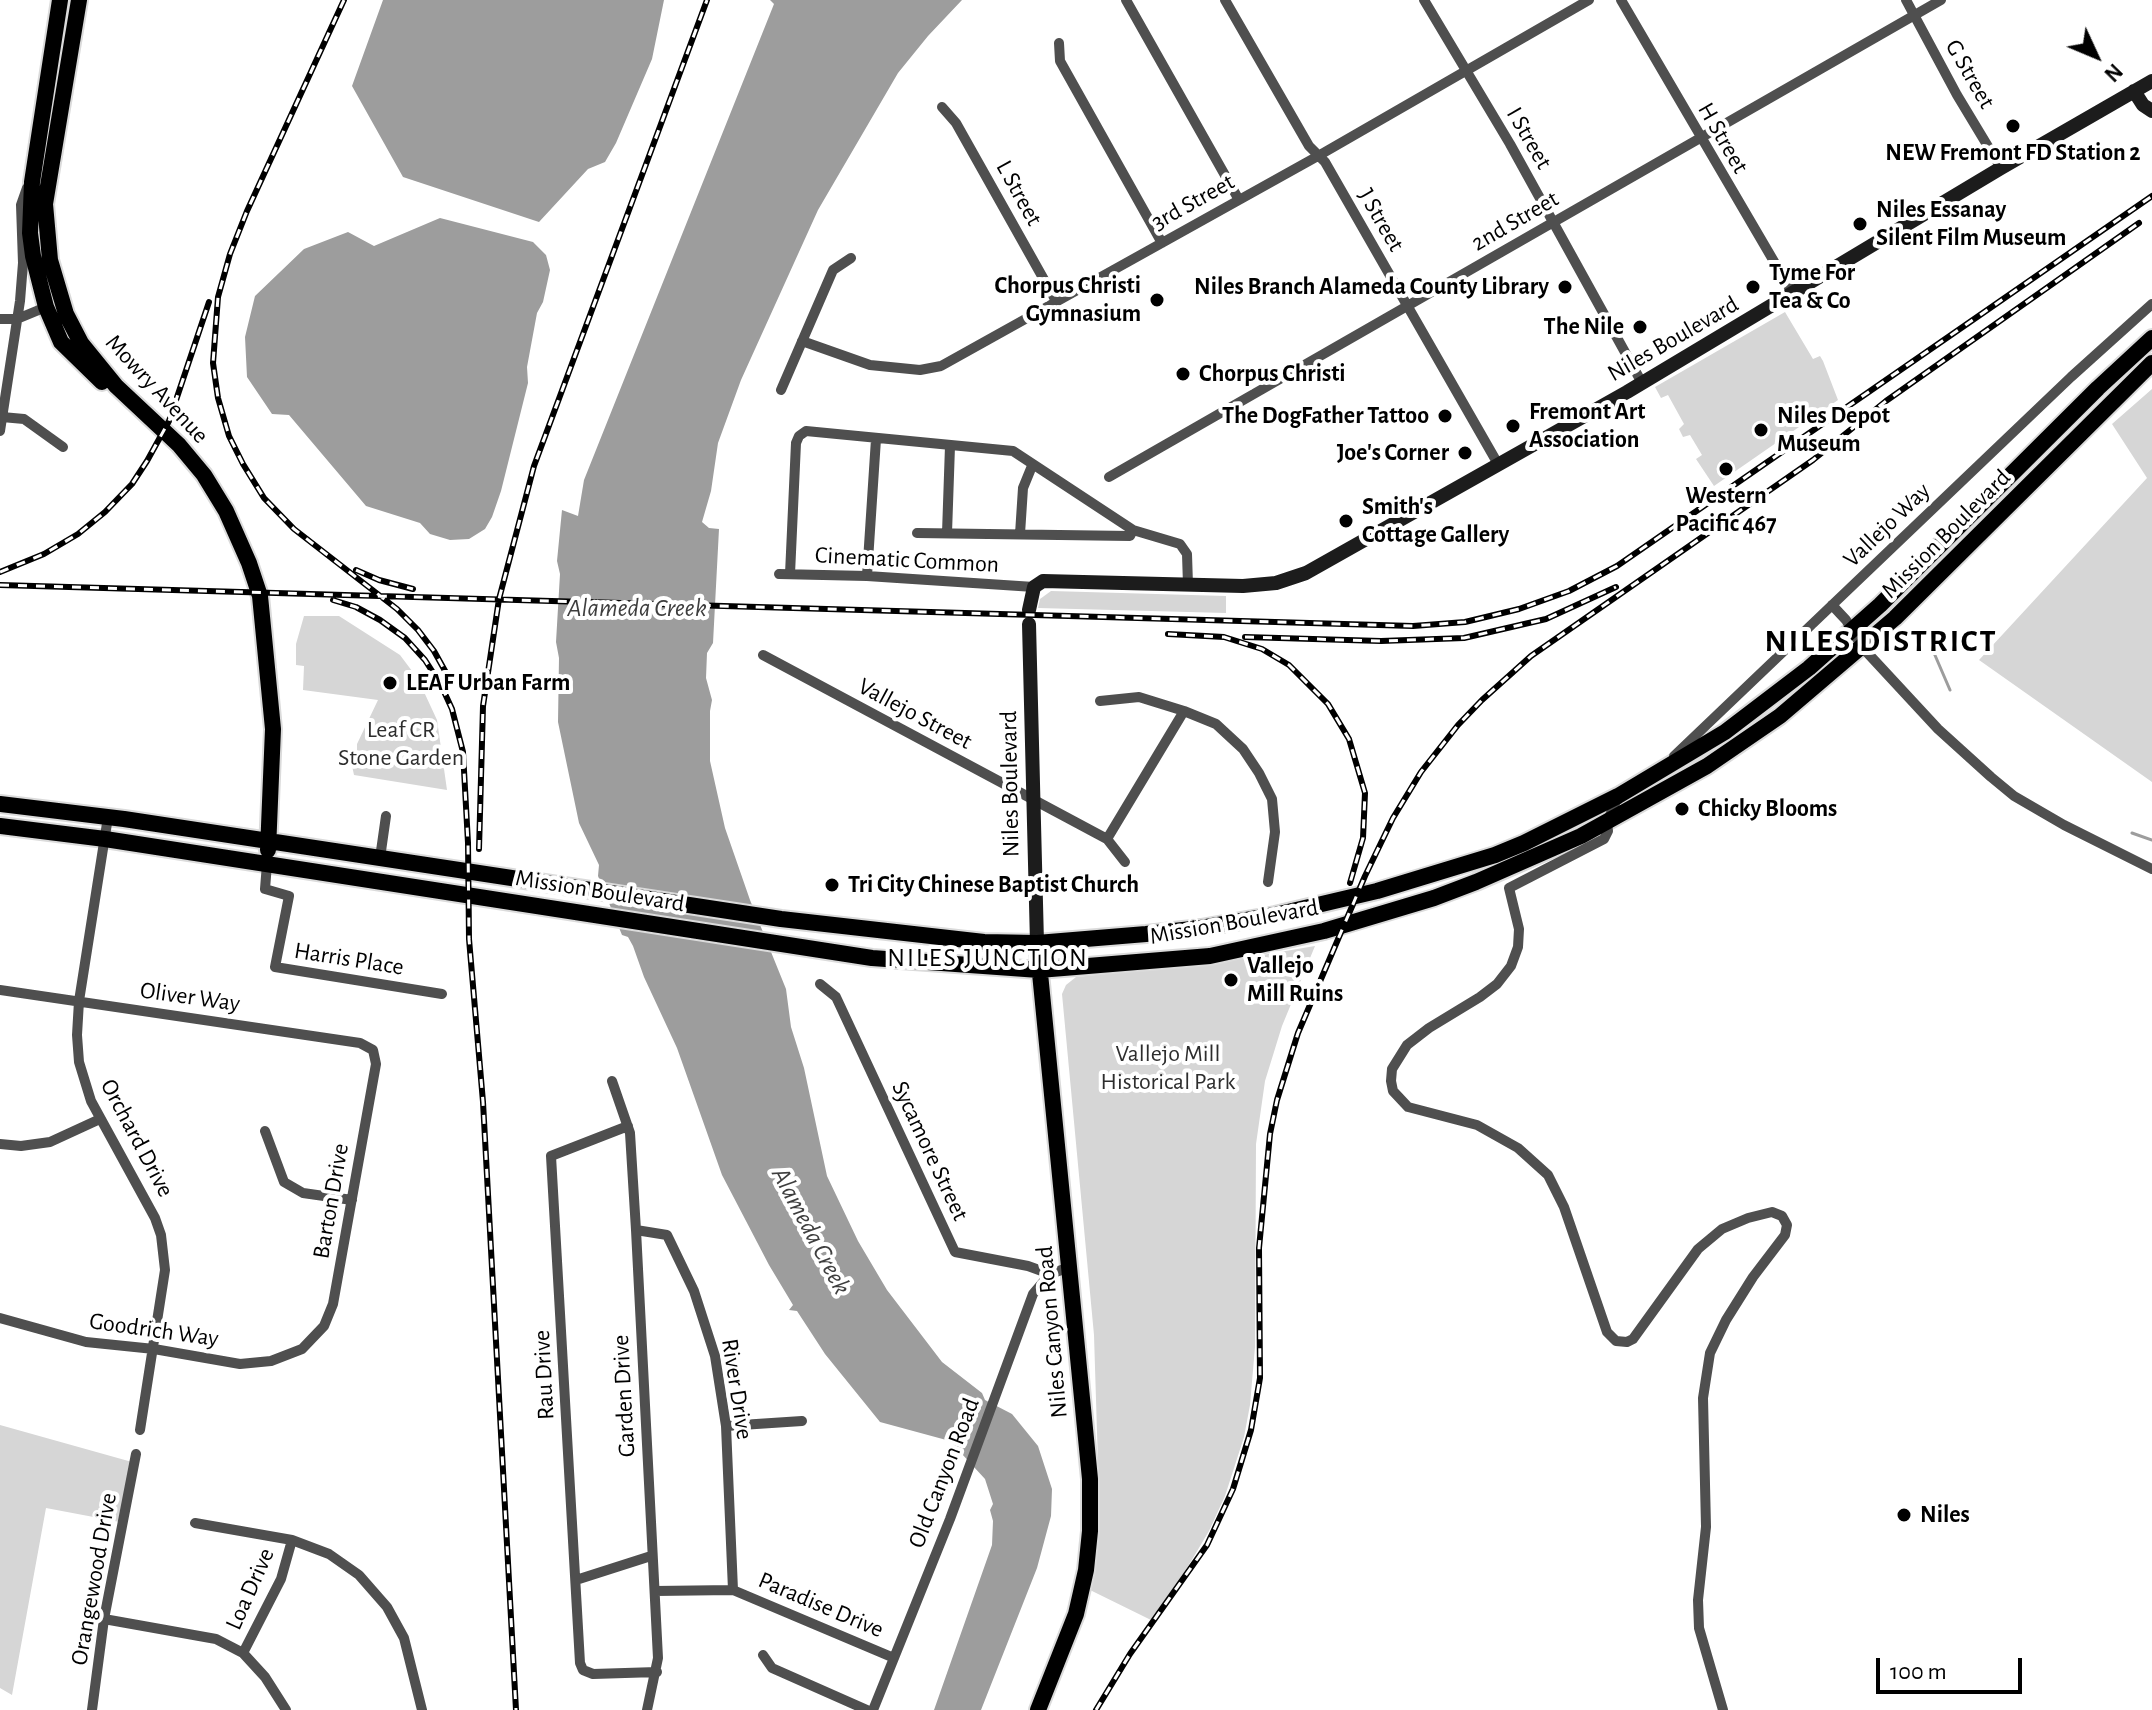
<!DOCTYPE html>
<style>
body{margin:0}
#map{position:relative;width:2152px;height:1710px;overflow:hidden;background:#fff;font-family:"Alegreya Sans",sans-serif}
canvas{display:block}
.north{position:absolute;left:2056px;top:16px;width:80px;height:80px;-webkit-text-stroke:6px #fff;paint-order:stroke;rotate:134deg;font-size:22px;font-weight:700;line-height:32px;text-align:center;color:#000}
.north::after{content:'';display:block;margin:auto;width:28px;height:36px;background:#000;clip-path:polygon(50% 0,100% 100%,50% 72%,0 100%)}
.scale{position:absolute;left:1876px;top:1658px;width:146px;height:36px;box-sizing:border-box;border:4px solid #000;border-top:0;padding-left:10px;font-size:24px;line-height:28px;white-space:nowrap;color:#000;-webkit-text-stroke:6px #fff;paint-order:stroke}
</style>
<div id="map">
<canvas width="2152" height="1710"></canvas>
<div class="north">N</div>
<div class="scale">100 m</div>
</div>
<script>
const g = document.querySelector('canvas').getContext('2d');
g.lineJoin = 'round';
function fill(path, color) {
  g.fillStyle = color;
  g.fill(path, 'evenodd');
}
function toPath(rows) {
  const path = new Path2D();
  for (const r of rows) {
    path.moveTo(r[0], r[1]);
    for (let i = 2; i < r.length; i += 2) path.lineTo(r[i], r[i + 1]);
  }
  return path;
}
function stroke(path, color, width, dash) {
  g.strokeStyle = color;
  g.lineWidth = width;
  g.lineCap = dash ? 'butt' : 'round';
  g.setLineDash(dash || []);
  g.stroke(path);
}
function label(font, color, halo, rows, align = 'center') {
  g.font = font + ' "Alegreya Sans",sans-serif';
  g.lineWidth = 8;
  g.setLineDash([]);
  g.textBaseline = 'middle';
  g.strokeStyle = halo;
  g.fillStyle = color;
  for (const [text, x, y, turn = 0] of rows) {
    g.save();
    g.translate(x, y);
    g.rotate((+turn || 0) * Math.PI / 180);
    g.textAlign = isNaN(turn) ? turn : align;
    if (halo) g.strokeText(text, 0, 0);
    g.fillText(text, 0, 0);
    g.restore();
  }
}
const green = toPath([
 [1785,312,1813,359,1820,356,1823,361,1838,400,1714,486,1696,459,1702,455,1690,435,1683,437,1679,429,1684,424,1668,395,1661,398,1655,387],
 [2152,389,2152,782,1979,660,2147,478,2112,424],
 [1051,591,1226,596,1226,613,1038,608,1040,599],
 [304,616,339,616,400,655,418,679,437,720,447,790,354,775,351,761,357,760,357,744,378,700,303,690,304,666,296,665,296,644],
 [1315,946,1282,1026,1265,1081,1256,1144,1255,1347,1250,1405,1244,1437,1225,1496,1209,1531,1187,1568,1151,1620,1090,1590,1100,1529,1094,1335,1062,994,1066,985,1076,977,1215,963],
 [0,1425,132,1462,120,1522,46,1508,12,1695,0,1688]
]);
const water = toPath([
 [383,0,664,0,652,59,616,143,605,162,588,169,539,222,403,177,352,86],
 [770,0,962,0,928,36,898,73,818,210,741,380,718,443,711,491,702,522,709,528,719,529,713,643,707,653,706,678,712,700,710,711,710,761,725,828,750,900,786,989,791,1027,804,1068,827,1176,858,1241,887,1290,942,1362,982,1393,985,1400,1012,1414,1038,1446,1052,1489,1051,1516,1037,1568,981,1710,934,1710,992,1545,993,1521,990,1510,993,1504,985,1479,950,1441,880,1422,825,1354,797,1311,789,1310,793,1305,769,1265,722,1175,677,1048,644,977,633,946,628,937,622,935,598,876,599,865,579,823,558,722,559,658,556,642,560,574,557,561,562,510,578,516,584,480,774,4],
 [440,218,533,242,546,255,550,270,543,302,537,313,527,367,528,383,501,491,492,517,485,529,469,539,450,540,430,534,420,523,366,506,289,415,272,414,247,377,245,337,255,296,304,249,348,232,374,246]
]);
const stream = toPath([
 [1931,646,1950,690],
 [2132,833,2152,840]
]);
const street = toPath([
 [1126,0,1239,200],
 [1225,0,1309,146,1325,162,1498,464],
 [1424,0,1510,144,1642,383],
 [1621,0,1793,294],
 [1906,0,1957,95,2001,168],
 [1059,43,1060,61,1162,243],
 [942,107,956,123,1056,301],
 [0,319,17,319,46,307],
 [802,341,870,365,920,370,941,366,1318,156,1589,0],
 [781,390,833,270,851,258],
 [2,417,24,419,63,447],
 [0,431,20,301,23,263,21,205,27,188],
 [1109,477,1941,0],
 [917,533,1130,536,1133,530],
 [947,533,950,446],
 [1020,534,1023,488,1032,466],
 [779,574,867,576,1034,587],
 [790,574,796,443,799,436,806,431,1013,451,1133,530,1180,544,1187,554,1188,585],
 [867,576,876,439],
 [1832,605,1846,620,1862,647,1938,729,1991,777,2014,796,2064,825,2152,869],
 [763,655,1107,839,1125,862],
 [1100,701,1139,697,1184,711,1216,724,1243,749,1259,773,1272,799,1275,832,1268,882],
 [1674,756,2071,377,2152,304],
 [1618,796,1607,823,1608,831,1604,839,1509,888,1519,929,1518,947,1511,966,1497,984,1480,997,1429,1028,1407,1045,1392,1069,1391,1081,1393,1091,1408,1107,1477,1125,1518,1148,1548,1175,1564,1207,1607,1332,1616,1341,1627,1342,1633,1339,1698,1249,1722,1229,1748,1218,1772,1212,1782,1216,1787,1225,1785,1235,1753,1277,1726,1320,1710,1353,1703,1398,1706,1527,1698,1600,1699,1628,1723,1710],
 [108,817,79,1001,77,1035,79,1062,91,1101,155,1218,161,1235,165,1270,140,1430],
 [1107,839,1184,711],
 [380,858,386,816],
 [267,864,265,889,289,896,275,967,442,994],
 [820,984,836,997,955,1252,1028,1266,1050,1274],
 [0,990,360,1043,373,1050,376,1064,333,1304,324,1326,302,1349,271,1361,240,1364,154,1349,86,1342,0,1318],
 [612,1081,630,1133,636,1230,658,1658,647,1710],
 [628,1126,551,1156,580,1663,583,1670,593,1674,657,1672],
 [265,1131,284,1182,303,1193,352,1200],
 [0,1144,21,1146,50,1142,100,1119],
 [636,1230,667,1235,694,1291,715,1356,726,1426,733,1590],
 [726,1426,802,1421],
 [195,1523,292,1540,329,1554,359,1575,387,1607,404,1638,422,1710],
 [576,1580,651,1556],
 [655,1591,733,1590,894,1658],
 [104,1619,216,1639,243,1653,265,1677,286,1710],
 [243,1653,281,1579,292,1540],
 [763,1655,772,1668,867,1710],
 [92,1710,104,1619,136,1454],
 [873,1710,950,1519,1033,1294,1050,1274,1070,1267]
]);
const secondary = toPath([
 [2134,91,2143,105,2152,111],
 [1029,610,1034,587,1043,581,1243,586,1276,583,1306,573,1627,392,2001,168,2152,81],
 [1029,624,1037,943]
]);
const primary = toPath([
 [60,0,32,182,30,233,33,256,46,307,61,342,102,382],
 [79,0,45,204,50,260,66,314,81,343,116,386,179,445,204,475,226,511,249,563,260,596,273,729,268,850],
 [0,804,124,819,781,919,984,942,1037,943,1146,934,1201,928,1275,915,1377,891,1495,855,1524,843,1618,796,1725,732,1809,668,1880,605,2098,388,2152,338],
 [0,826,105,839,872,958,1039,970,1210,956,1324,931,1434,898,1476,882,1581,836,1707,766,1780,716,1895,618,2152,363],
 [1037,943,1090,1479,1090,1531,1086,1570,1076,1614,1038,1710]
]);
const rail = toPath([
 [344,0,247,211,230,254,218,297,213,363,218,398,229,436,243,464,264,498,294,529,397,609,418,630,434,651,449,678],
 [356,570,379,580,413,589],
 [0,572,44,554,78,534,105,512,132,484,147,461,169,421,209,302],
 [0,585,1413,626,1465,622,1519,609,1569,591,1617,566,2152,196],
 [333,600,356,607,380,620,405,638,425,660,441,685,452,709,463,752,468,843,469,939,483,1102,516,1710],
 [1168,634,1224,637,1262,649,1289,665,1328,704,1349,739,1365,793,1363,838,1350,883],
 [1245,637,1381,641,1464,638,1546,619,1616,587],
 [479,849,483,706,499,599,534,466,707,0],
 [1096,1710,1130,1654,1207,1545,1233,1489,1251,1430,1260,1378,1259,1248,1270,1134,1277,1100,1298,1033,1365,876,1393,818,1421,772,1458,725,1482,700,1531,656,1813,460,1886,401,2139,223]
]);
const markers = [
 [2013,126,8,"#000"],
 [1860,224,8,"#000"],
 [1565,287,8,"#000"],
 [1753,287,8,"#000"],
 [1157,300,8,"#000"],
 [1640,327,8,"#000"],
 [1183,374,8,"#000"],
 [1445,416,8,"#000"],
 [1513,426,8,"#000"],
 [1761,430,8,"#000"],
 [1465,453,8,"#000"],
 [1726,469,8,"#000"],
 [1346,521,8,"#000"],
 [390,683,8,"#000"],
 [1682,809,8,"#000"],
 [832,885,8,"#000"],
 [1231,980,8,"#000"],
 [1904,1515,8,"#000"]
];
const streetNames = [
 ["G Street",1970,74,60],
 ["I Street",1529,138,60],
 ["H Street",1723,138,60],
 ["L Street",1019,193,61],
 ["3rd Street",1193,202,-29],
 ["J Street",1381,220,60],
 ["2nd Street",1515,221,-30],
 ["Niles Boulevard",1673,339,-30],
 ["Mowry Avenue",157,389,47],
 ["Vallejo Way",1887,525,-44],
 ["Mission Boulevard",1946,534,-45],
 ["Cinematic Common",907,560,3],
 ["Vallejo Street",915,714,28],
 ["Niles Boulevard",1010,784,-91],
 ["Mission Boulevard",600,891,9],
 ["Mission Boulevard",1234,922,-10],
 ["Harris Place",349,959,9],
 ["Oliver Way",190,997,8],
 ["Orchard Drive",137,1138,62],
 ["Sycamore Street",930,1151,65],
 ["Barton Drive",331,1201,-80],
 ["Goodrich Way",154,1330,8],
 ["Niles Canyon Road",1052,1332,-95],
 ["Rau Drive",544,1375,-93],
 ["River Drive",737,1389,81],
 ["Garden Drive",624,1396,-93],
 ["Old Canyon Road",944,1473,-69],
 ["Orangewood Drive",94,1579,-80],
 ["Loa Drive",250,1589,-66],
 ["Paradise Drive",821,1605,23]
];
const poiNames = [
 ["NEW Fremont FD Station 2",2013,153,"center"],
 ["Niles Essanay",1876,210],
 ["Silent Film Museum",1876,238],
 ["Tyme For",1769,273],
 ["Tea & Co",1769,301],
 ["Chorpus Christi",1141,286,"right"],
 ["Gymnasium",1141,314,"right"],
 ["Niles Branch Alameda County Library",1549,287,"right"],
 ["The Nile",1624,327,"right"],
 ["Chorpus Christi",1199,374],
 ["Fremont Art",1529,412],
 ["Association",1529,440],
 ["The DogFather Tattoo",1429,416,"right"],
 ["Niles Depot",1777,416],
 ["Museum",1777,444],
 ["Joe's Corner",1449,453,"right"],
 ["Western",1726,496,"center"],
 ["Pacific 467",1726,524,"center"],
 ["Smith's",1362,507],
 ["Cottage Gallery",1362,535],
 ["LEAF Urban Farm",406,683],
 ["Chicky Blooms",1698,809],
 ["Tri City Chinese Baptist Church",848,885],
 ["Vallejo",1247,966],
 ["Mill Ruins",1247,994],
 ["Niles",1920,1515]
];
const parkNames = [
 ["Leaf CR",401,730],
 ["Stone Garden",401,758],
 ["Vallejo Mill",1168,1054],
 ["Historical Park",1168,1082]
];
const waterNames = [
 ["Alameda Creek",637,608],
 ["Alameda Creek",811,1231,62]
];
const neighbourhoodNames = [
 ["NILES JUNCTION",988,958]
];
const districtNames = [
 ["NILES DISTRICT",1881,641]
];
fill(green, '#d6d6d6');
fill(water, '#9d9d9d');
stroke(stream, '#9d9d9d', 3);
stroke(primary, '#dbdbdb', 20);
stroke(street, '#4f4f4f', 10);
stroke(secondary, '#1c1c1c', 14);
stroke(primary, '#000', 16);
stroke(rail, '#000', 6);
stroke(rail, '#fff', 3, [9]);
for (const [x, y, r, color] of markers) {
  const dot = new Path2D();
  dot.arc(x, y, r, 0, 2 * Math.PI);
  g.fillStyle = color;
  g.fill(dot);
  stroke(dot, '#fff', 3);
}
label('24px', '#000', '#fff', streetNames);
label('bold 24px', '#000', '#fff', poiNames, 'left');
label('24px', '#2d2d2d', '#fff', parkNames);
label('italic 26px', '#3e3e3e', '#fff', waterNames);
g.letterSpacing = '2px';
label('26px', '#000', '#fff', neighbourhoodNames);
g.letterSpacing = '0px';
g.letterSpacing = '2px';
label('bold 32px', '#000', '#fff', districtNames);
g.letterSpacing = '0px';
</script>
